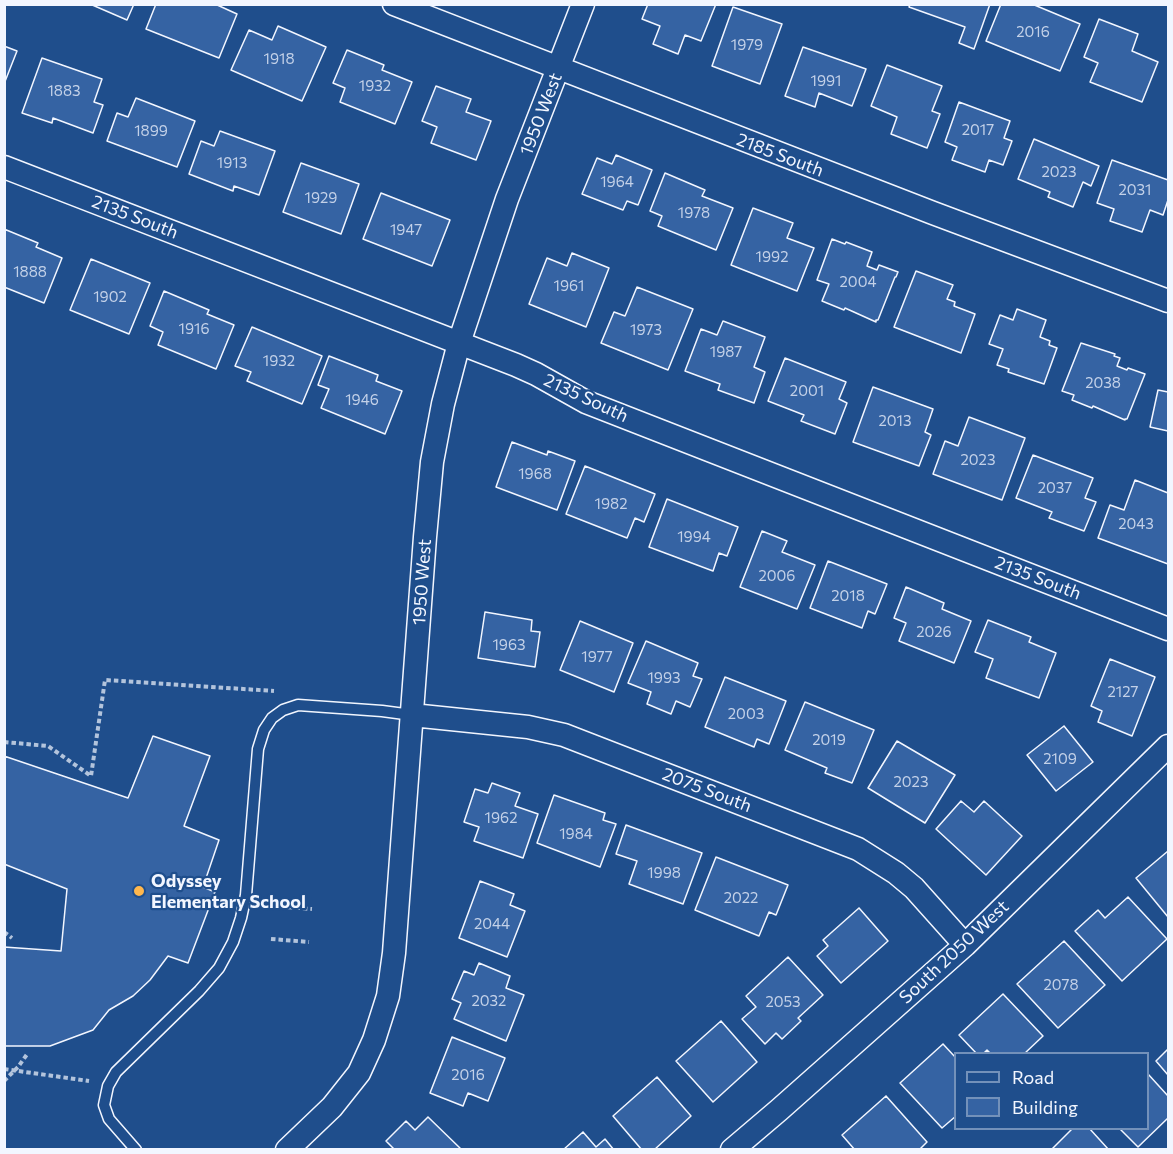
<!DOCTYPE html>
<style>
body{margin:0}
#map{position:relative;width:1173px;height:1154px;overflow:hidden;background:#1f4e8c;font-family:Commissioner,sans-serif}
canvas{display:block}
.frame{position:absolute;inset:0;border:6px solid #f2f6ff;pointer-events:none}
.legend{position:absolute;left:954px;top:1052px;width:195px;height:78px;box-sizing:border-box;background:#1f4e8c;border:2px solid #7391ba;margin:0;padding:8px 10px;list-style:none;font-size:18px;color:#f2f6ff}
.legend li{display:flex;align-items:center;gap:12px;height:30px}
.legend b{width:30px;border:2px solid #7391ba}
</style>
<div id="map">
<canvas width="1173" height="1154"></canvas>
<div class="frame"></div>
<ul class="legend">
<li><b style="height:8px;background:#1f4e8c"></b>Road</li>
<li><b style="height:16px;background:#3563a3"></b>Building</li>
</ul>
</div>
<script>
const g = document.querySelector('canvas').getContext('2d');
g.lineJoin = 'round';
function fill(path, color) {
  g.fillStyle = color;
  g.fill(path, 'evenodd');
}
function toPath(rows) {
  const path = new Path2D();
  for (const r of rows) {
    path.moveTo(r[0], r[1]);
    for (let i = 2; i < r.length; i += 2) path.lineTo(r[i], r[i + 1]);
  }
  return path;
}
function stroke(path, color, width, dash) {
  g.strokeStyle = color;
  g.lineWidth = width;
  g.lineCap = dash ? 'butt' : 'round';
  g.setLineDash(dash || []);
  g.stroke(path);
}
function label(font, color, halo, rows, align = 'center') {
  g.font = font + ' Commissioner,sans-serif';
  g.lineWidth = 4.5;
  g.setLineDash([]);
  g.textBaseline = 'middle';
  g.strokeStyle = halo;
  g.fillStyle = color;
  for (const [text, x, y, turn = 0] of rows) {
    g.save();
    g.translate(x, y);
    g.rotate((+turn || 0) * Math.PI / 180);
    g.textAlign = isNaN(turn) ? turn : align;
    if (halo) g.strokeText(text, 0, 0);
    g.fillText(text, 0, 0);
    g.restore();
  }
}
const building = toPath([
 [90,4,134,4,127,20,90,4],
 [156,4,215,4,237,14,219,58,146,29,156,4],
 [648,4,716,4,701,41,685,35,678,54,653,44,660,26,642,19,648,4],
 [910,4,990,4,974,49,959,43,965,27,909,7,910,4],
 [1001,4,1032,4,1080,24,1060,71,986,41,1001,4],
 [733,7,782,24,760,84,712,66,733,7],
 [1099,19,1138,34,1132,51,1158,62,1142,102,1090,82,1098,63,1084,57,1099,19],
 [278,26,326,47,302,101,231,70,249,30,272,40,278,26],
 [4,46,17,51,4,84,4,46],
 [803,47,866,69,852,106,819,93,815,107,785,96,803,47],
 [347,50,384,65,382,70,412,82,395,124,340,102,345,88,333,83,347,50],
 [42,58,102,79,94,102,103,105,93,133,53,118,52,123,22,113,42,58],
 [887,65,942,86,932,111,940,114,927,148,891,134,897,117,871,106,887,65],
 [436,86,471,99,466,112,491,121,476,160,431,143,437,127,422,121,436,86],
 [136,98,195,121,177,167,107,141,117,113,128,117,136,98],
 [959,102,1010,121,1004,138,1012,141,1003,165,989,160,985,172,952,160,957,147,945,142,959,102],
 [220,131,275,151,259,195,234,186,233,191,189,174,201,141,214,146,220,131],
 [1034,139,1099,166,1091,186,1083,182,1073,207,1048,197,1050,192,1018,179,1034,139],
 [616,155,652,170,638,205,627,201,623,210,582,194,597,158,612,164,616,155],
 [1112,160,1168,180,1168,200,1163,215,1150,210,1142,232,1110,221,1114,209,1097,203,1112,160],
 [301,163,359,184,341,234,283,212,301,163],
 [665,173,705,190,702,196,733,208,716,250,658,226,662,216,650,211,665,173],
 [381,193,450,220,432,266,363,239,381,193],
 [753,208,793,223,787,238,814,248,797,291,731,265,753,208],
 [4,229,38,243,36,247,62,258,44,303,4,287,4,229],
 [832,239,845,244,846,242,872,252,867,266,877,270,879,265,898,272,896,277,895,277,878,320,876,320,876,322,845,308,844,310,822,301,829,284,817,280,832,239],
 [572,253,609,268,586,327,529,304,547,258,567,266,572,253],
 [91,259,150,283,129,334,70,310,91,259],
 [916,271,953,285,947,299,955,302,954,306,975,314,961,353,894,327,916,271],
 [637,287,693,309,668,370,601,343,614,312,625,316,637,287],
 [164,291,209,310,207,314,234,325,216,369,158,345,163,332,150,326,164,291],
 [1017,309,1046,320,1040,337,1050,341,1049,345,1057,348,1044,384,1008,372,1009,369,997,365,1003,349,989,344,1000,315,1013,320,1017,309],
 [723,321,765,337,754,367,765,372,754,403,718,390,720,384,685,371,701,329,717,335,723,321],
 [252,327,322,356,302,404,247,381,251,372,235,366,252,327],
 [1081,343,1115,354,1114,356,1120,358,1117,366,1127,370,1128,368,1145,374,1127,419,1125,419,1125,420,1093,406,1092,408,1072,400,1074,395,1062,391,1081,343],
 [329,356,378,375,376,381,402,391,385,434,321,408,329,389,318,385,329,356],
 [785,358,846,382,839,399,847,403,835,434,801,421,804,415,768,401,785,358],
 [873,387,933,409,925,432,931,435,919,466,853,442,873,387],
 [1158,390,1168,392,1168,431,1150,427,1158,390],
 [969,417,1025,438,1002,500,933,474,945,441,958,446,969,417],
 [512,442,547,455,548,451,575,461,557,510,496,487,512,442],
 [1033,455,1093,478,1085,498,1096,502,1084,531,1049,518,1052,512,1016,498,1033,455],
 [585,466,655,494,644,522,635,518,627,538,566,514,585,466],
 [1135,480,1168,493,1168,564,1098,538,1110,505,1124,510,1135,480],
 [667,499,738,527,727,556,719,553,713,571,649,547,667,499],
 [762,531,787,541,782,552,815,565,797,609,740,587,762,531],
 [828,561,887,584,875,614,868,611,862,628,810,608,828,561],
 [906,587,944,603,942,609,971,621,954,663,899,641,906,623,894,618,906,587],
 [485,612,532,620,531,631,540,632,535,667,478,658,485,612],
 [988,620,1031,637,1029,642,1056,653,1039,698,986,678,993,659,975,652,988,620],
 [580,621,633,643,614,692,560,670,580,621],
 [646,641,698,663,693,676,702,679,690,707,676,701,671,714,647,704,651,692,628,683,646,641],
 [1110,659,1155,677,1132,736,1098,722,1102,711,1091,706,1110,659],
 [725,677,786,701,769,744,757,739,754,747,705,727,725,677],
 [805,702,874,730,852,783,825,773,827,768,785,750,805,702],
 [1064,726,1093,762,1056,791,1027,755,1064,726],
 [153,736,210,756,184,826,219,840,203,887,215,892,188,963,168,956,150,980,133,996,109,1010,93,1030,50,1046,4,1046,4,947,61,951,67,889,4,864,4,756,128,798,153,736],
 [897,741,955,775,925,823,868,788,897,741],
 [492,783,520,793,515,806,538,814,523,858,474,841,479,827,464,822,475,789,488,793,492,783],
 [554,795,605,813,603,820,616,824,600,867,537,843,554,795],
 [961,801,974,812,984,801,1022,836,986,875,936,829,961,801],
 [626,825,702,853,683,904,629,884,637,861,616,854,626,825],
 [1168,851,1168,917,1136,878,1168,851],
 [716,857,788,885,776,915,769,912,759,936,695,910,716,857],
 [480,881,514,894,510,905,525,911,507,957,459,938,480,881],
 [1128,897,1167,939,1122,981,1075,931,1098,910,1105,918,1128,897],
 [859,908,888,941,841,983,817,956,828,946,823,940,859,908],
 [1064,941,1105,985,1058,1028,1017,984,1064,941],
 [788,957,823,995,798,1018,801,1021,782,1039,776,1033,765,1044,742,1019,756,1007,746,996,788,957],
 [479,963,510,976,506,988,524,995,506,1041,454,1019,461,1003,452,999,464,971,474,975,479,963],
 [1003,994,1043,1036,1024,1054,991,1054,987,1050,983,1054,977,1054,959,1035,1003,994],
 [721,1021,757,1062,713,1102,676,1061,721,1021],
 [452,1037,505,1058,488,1101,468,1093,463,1106,430,1093,452,1037],
 [943,1044,956,1058,956,1116,942,1128,900,1083,943,1044],
 [1168,1049,1168,1075,1156,1061,1168,1049],
 [1148,1074,1168,1096,1168,1118,1138,1147,1119,1128,1148,1128,1148,1074],
 [657,1077,691,1116,654,1150,642,1150,613,1116,657,1077],
 [886,1096,927,1142,919,1150,855,1150,842,1135,886,1096],
 [428,1117,462,1150,395,1150,386,1141,406,1121,415,1130,428,1117],
 [1073,1128,1089,1128,1109,1150,1051,1150,1073,1128],
 [583,1132,596,1147,605,1139,614,1150,563,1150,583,1132]
]);
const path = toPath([
 [4,742,48,746,91,776,105,680,274,691],
 [273,906,312,909],
 [4,932,12,938],
 [271,939,309,942],
 [4,1069,89,1081],
 [4,1081,18,1067,28,1053]
]);
const lane = toPath([
 [136,1150,109,1119,104,1105,108,1086,116,1072,199,991,219,968,233,942,241,918,246,895,258,749,264,730,272,718,283,710,298,705,382,711,412,715]
]);
const street = toPath([
 [394,4,933,213,1168,301],
 [4,167,516,365,536,374,586,402,1168,629],
 [412,715,528,727,564,735,858,849,896,873,914,888,965,945],
 [287,1150,332,1107,359,1073,374,1040,388,996,394,953,425,537,432,462,443,404,459,343,507,199,583,4],
 [732,1150,779,1110,965,945,1168,746]
]);
const markers = [
 [139,891,6,"#ffb74d"]
];
const numberNames = [
 ["2016",1033,32],
 ["1979",747,45],
 ["1918",279,59],
 ["1991",826,81],
 ["1932",375,86],
 ["1883",64,91],
 ["2017",978,130],
 ["1899",151,131],
 ["1913",232,163],
 ["2023",1059,172],
 ["1964",617,182],
 ["2031",1135,190],
 ["1929",321,198],
 ["1978",694,213],
 ["1947",406,230],
 ["1992",772,257],
 ["1888",30,272],
 ["2004",858,282],
 ["1961",569,286],
 ["1902",110,297],
 ["1916",194,329],
 ["1973",646,330],
 ["1987",726,352],
 ["1932",279,361],
 ["2038",1103,383],
 ["2001",807,391],
 ["1946",362,400],
 ["2013",895,421],
 ["2023",978,460],
 ["1968",535,474],
 ["2037",1055,488],
 ["1982",611,504],
 ["2043",1136,524],
 ["1994",694,537],
 ["2006",777,576],
 ["2018",848,596],
 ["2026",934,632],
 ["1963",509,645],
 ["1977",597,657],
 ["1993",664,678],
 ["2127",1123,692],
 ["2003",746,714],
 ["2019",829,740],
 ["2109",1060,759],
 ["2023",911,782],
 ["1962",501,818],
 ["1984",576,834],
 ["1998",664,873],
 ["2022",741,898],
 ["2044",492,924],
 ["2078",1061,985],
 ["2032",489,1001],
 ["2053",783,1002],
 ["2016",468,1075]
];
const streetNames = [
 ["1950 West",541,114,-69],
 ["2185 South",780,155,21],
 ["2135 South",135,217,21],
 ["2135 South",586,398,25],
 ["2135 South",1038,578,21],
 ["1950 West",422,582,-86],
 ["2075 South",707,790,21],
 ["South 2050 West",954,952,-43]
];
const poiNames = [
 ["Odyssey",151,881],
 ["Elementary School",151,902]
];
fill(building, '#3563a3');
stroke(building, '#f2f6ff', 1.5);
stroke(lane, '#f2f6ff', 13);
stroke(street, '#f2f6ff', 25);
stroke(path, '#b3c4dc', 4, [4.5, 3]);
stroke(lane, '#1f4e8c', 10);
stroke(street, '#1f4e8c', 22);
for (const [x, y, r, color] of markers) {
  const dot = new Path2D();
  dot.arc(x, y, r, 0, 2 * Math.PI);
  g.fillStyle = color;
  g.fill(dot);
  stroke(dot, '#1f4e8c', 2);
}
label('15px', '#c3d1e8', null, numberNames);
label('18px', '#f2f6ff', '#1f4e8c', streetNames);
label('bold 18px', '#f2f6ff', '#1f4e8c', poiNames, 'left');
</script>
